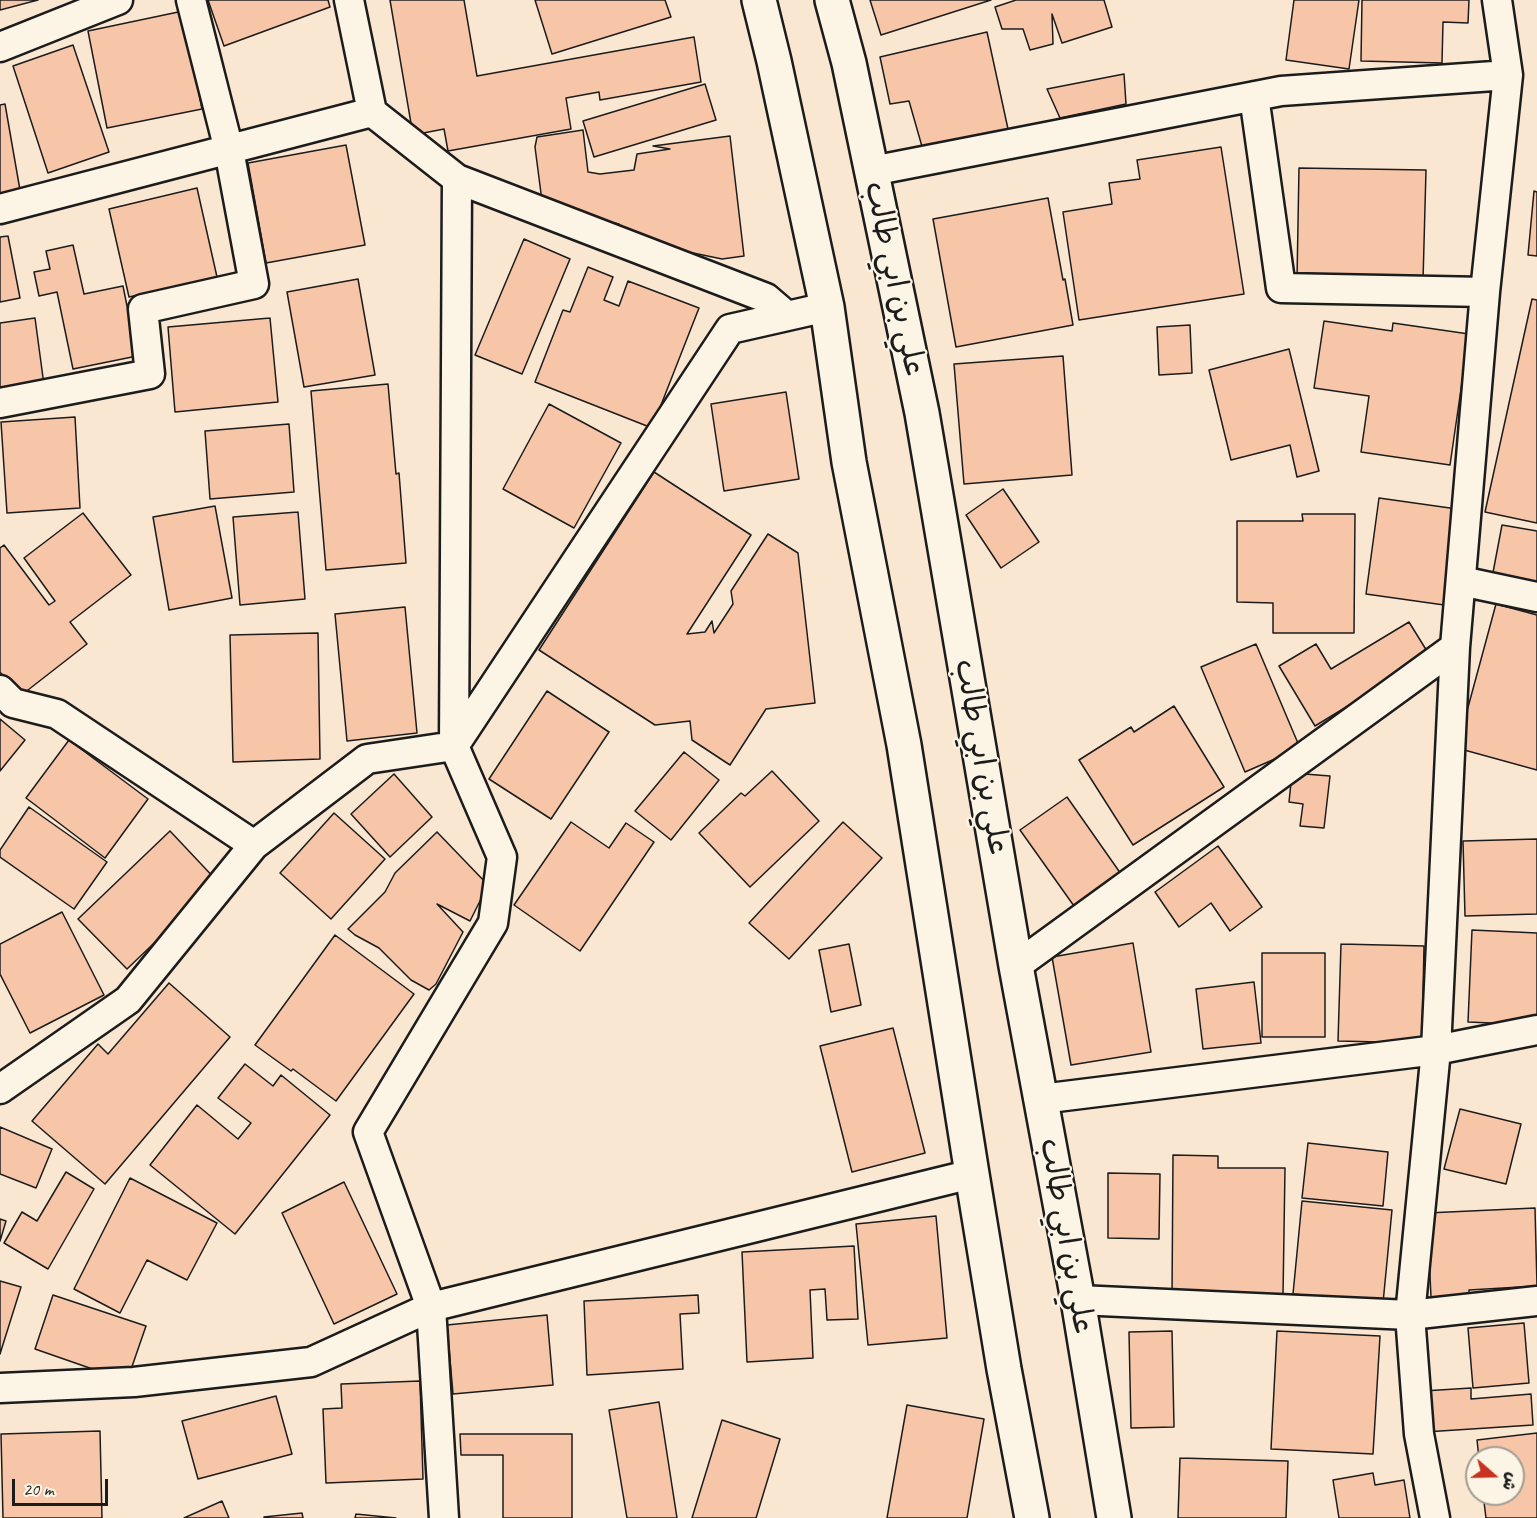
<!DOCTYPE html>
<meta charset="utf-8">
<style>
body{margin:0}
#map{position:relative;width:1537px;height:1518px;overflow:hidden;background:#fae7d2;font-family:Caveat,"Playpen Sans Arabic",sans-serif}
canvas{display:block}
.north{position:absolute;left:1465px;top:1446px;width:60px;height:60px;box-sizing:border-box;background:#fcf5e5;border:2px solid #a29e95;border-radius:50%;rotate:110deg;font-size:16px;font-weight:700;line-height:24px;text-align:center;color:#1c1c1c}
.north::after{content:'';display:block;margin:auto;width:21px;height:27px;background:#c8321e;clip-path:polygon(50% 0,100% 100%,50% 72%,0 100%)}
.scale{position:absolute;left:12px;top:1479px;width:96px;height:27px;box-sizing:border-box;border:3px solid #1c1c1c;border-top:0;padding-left:8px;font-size:18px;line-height:21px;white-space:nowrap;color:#1c1c1c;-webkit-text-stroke:4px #fcf5e5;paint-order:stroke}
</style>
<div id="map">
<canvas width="1537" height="1518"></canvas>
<div class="north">ش</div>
<div class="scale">20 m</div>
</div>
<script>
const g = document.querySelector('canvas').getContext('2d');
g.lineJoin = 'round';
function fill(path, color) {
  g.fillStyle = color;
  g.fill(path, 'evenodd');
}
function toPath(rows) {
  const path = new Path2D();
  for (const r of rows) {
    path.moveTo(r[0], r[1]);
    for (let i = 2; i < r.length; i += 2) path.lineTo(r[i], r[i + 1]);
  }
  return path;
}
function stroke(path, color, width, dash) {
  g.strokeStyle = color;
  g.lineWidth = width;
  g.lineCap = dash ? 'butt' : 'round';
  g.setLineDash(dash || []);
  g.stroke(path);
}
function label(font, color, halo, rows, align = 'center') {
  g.font = font + ' Caveat,"Playpen Sans Arabic",sans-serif';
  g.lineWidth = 4.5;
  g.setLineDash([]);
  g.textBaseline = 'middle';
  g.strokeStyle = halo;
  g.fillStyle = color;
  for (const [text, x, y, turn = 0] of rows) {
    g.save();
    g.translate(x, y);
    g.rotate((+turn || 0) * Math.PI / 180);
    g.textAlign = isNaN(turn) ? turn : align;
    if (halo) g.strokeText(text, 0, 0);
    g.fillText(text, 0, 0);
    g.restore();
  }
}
const building = toPath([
 [0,0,38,0,0,10,0,0],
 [208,0,328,0,330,7,224,46,208,0],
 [390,0,464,0,477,76,694,37,701,82,600,100,599,92,566,98,571,129,448,151,444,129,413,135,390,0],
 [535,0,665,0,671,17,552,54,535,0],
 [870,0,991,0,881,35,870,0],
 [1016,0,1104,0,1112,27,1062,43,1052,14,1053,44,1030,50,1023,29,1002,29,995,7,1016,0],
 [1294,0,1359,0,1349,69,1286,60,1294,0],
 [1362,0,1469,0,1468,23,1443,22,1442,63,1361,61,1362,0],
 [183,11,202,109,107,128,88,31,183,11],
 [987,32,1008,129,923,150,909,101,890,104,880,57,987,32],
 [73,45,109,152,48,173,13,66,73,45],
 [1124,74,1126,104,1060,118,1047,89,1124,74],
 [705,84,716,120,594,157,583,121,705,84],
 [5,104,20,190,0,193,0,105,5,104],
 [583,130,588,172,600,174,634,170,637,154,670,149,653,146,730,136,744,256,722,259,621,238,619,224,543,209,535,147,537,137,583,130],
 [346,145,365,245,266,263,248,163,346,145],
 [1221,147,1244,294,1079,320,1063,212,1112,204,1109,183,1140,179,1137,160,1221,147],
 [1299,168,1426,170,1423,281,1297,279,1299,168],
 [197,188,217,277,129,297,109,209,197,188],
 [1534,191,1537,192,1537,256,1528,255,1534,191],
 [1048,198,1063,280,1065,279,1073,325,956,347,933,219,1048,198],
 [8,236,20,298,0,302,0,237,8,236],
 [524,239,570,259,522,374,475,355,524,239],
 [73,245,84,294,123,286,137,356,73,369,57,292,39,296,34,272,50,269,46,251,73,245],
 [588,267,613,277,604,300,619,306,628,281,699,308,652,428,535,382,563,310,570,312,588,267],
 [358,279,375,375,304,387,287,292,358,279],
 [1532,299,1537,300,1537,523,1485,512,1532,299],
 [35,318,44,385,0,392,0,323,35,318],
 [270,318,278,402,175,412,168,327,270,318],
 [1324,321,1392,331,1393,323,1469,334,1450,465,1361,452,1369,396,1314,388,1324,321],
 [1190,325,1192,373,1159,375,1157,327,1190,325],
 [1289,349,1319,471,1297,477,1290,445,1231,460,1209,370,1289,349],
 [1063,356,1072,475,964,484,954,364,1063,356],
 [388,384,396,474,399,473,406,563,326,570,311,391,388,384],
 [786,392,799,479,724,491,711,404,786,392],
 [549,404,621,443,574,528,503,489,549,404],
 [75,417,80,508,7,513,1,422,75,417],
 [289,424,294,492,210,499,205,431,289,424],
 [654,472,751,535,687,634,705,632,712,621,714,633,733,604,731,591,768,534,798,553,815,703,766,709,730,765,692,740,690,721,655,725,539,650,654,472],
 [1003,489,1039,542,1001,568,966,515,1003,489],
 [1379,498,1457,509,1444,605,1366,594,1379,498],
 [215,506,232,598,169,610,153,517,215,506],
 [298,512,305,599,240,605,233,517,298,512],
 [83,513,131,575,70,622,87,644,19,697,0,672,0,548,4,545,49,605,55,601,24,558,83,513],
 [1302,514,1355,514,1354,633,1273,633,1273,603,1237,602,1237,521,1303,521,1302,514],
 [1502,525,1537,531,1537,592,1491,583,1502,525],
 [1496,604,1537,615,1537,770,1457,748,1496,604],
 [405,607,417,733,347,741,335,614,405,607],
 [1409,622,1430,656,1315,726,1279,666,1316,644,1331,669,1409,622],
 [318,633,320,759,233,762,230,635,318,633],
 [1256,644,1300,748,1245,772,1201,667,1256,644],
 [547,691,609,732,551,819,489,779,547,691],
 [1174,706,1224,787,1133,845,1079,760,1131,727,1134,732,1174,706],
 [0,719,25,740,0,771,0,719],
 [69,740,148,799,105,858,26,798,69,740],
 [684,752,719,780,671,840,635,811,684,752],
 [772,771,819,821,750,887,699,833,741,793,745,796,772,771],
 [1292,773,1330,776,1324,828,1300,826,1303,804,1289,802,1292,773],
 [394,774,432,817,390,857,351,814,394,774],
 [1067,797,1121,874,1074,906,1020,830,1067,797],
 [29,807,107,862,74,909,0,857,0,850,29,807],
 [334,813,385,859,331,919,280,873,334,813],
 [571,822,609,848,626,823,654,842,580,951,514,905,571,822],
 [843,822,882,858,789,959,749,923,843,822],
 [170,831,218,882,127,969,78,919,170,831],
 [437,832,488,885,470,921,437,904,463,932,436,984,429,990,411,980,379,948,355,935,348,929,385,892,395,873,437,832],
 [1537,839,1537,914,1465,916,1463,841,1537,839],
 [1218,846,1262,907,1230,931,1211,903,1179,927,1155,892,1218,846],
 [62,912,104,995,30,1033,0,974,0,944,62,912],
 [1472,930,1537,933,1537,1025,1468,1022,1472,930],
 [335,935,414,994,336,1101,293,1069,291,1071,255,1045,335,935],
 [1133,943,1151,1052,1071,1065,1052,957,1133,943],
 [849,944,861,1005,831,1012,819,950,849,944],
 [1341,944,1424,946,1422,1043,1338,1041,1341,944],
 [1262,953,1325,953,1325,1037,1262,1037,1262,953],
 [1254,982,1261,1043,1203,1049,1196,989,1254,982],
 [169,983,230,1037,105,1184,32,1121,98,1044,108,1054,169,983],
 [893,1028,925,1153,852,1172,820,1046,893,1028],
 [245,1064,273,1086,281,1075,330,1115,235,1234,150,1165,197,1105,238,1139,251,1123,218,1098,245,1064],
 [1460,1109,1521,1124,1506,1184,1444,1169,1460,1109],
 [0,1127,52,1149,36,1188,0,1174,0,1127],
 [1308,1143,1388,1152,1383,1206,1302,1198,1308,1143],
 [1173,1155,1218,1156,1218,1168,1285,1168,1283,1296,1172,1295,1173,1155],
 [66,1172,94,1189,48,1269,4,1243,22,1212,37,1221,66,1172],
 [1108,1173,1160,1174,1159,1239,1108,1238,1108,1173],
 [130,1178,217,1223,187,1280,147,1260,120,1313,74,1289,130,1178],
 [344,1182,397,1294,334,1324,282,1213,344,1182],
 [1302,1201,1392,1210,1383,1303,1293,1294,1302,1201],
 [1535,1208,1537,1286,1469,1290,1469,1295,1431,1297,1427,1213,1535,1208],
 [936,1216,947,1338,868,1345,856,1224,936,1216],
 [0,1219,6,1221,0,1241,0,1219],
 [854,1246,858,1319,827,1320,825,1289,810,1290,813,1358,747,1362,742,1252,854,1246],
 [0,1281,21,1287,0,1354,0,1281],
 [53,1295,146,1326,127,1381,35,1349,53,1295],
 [698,1295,699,1313,680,1314,683,1369,587,1375,584,1301,698,1295],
 [547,1315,553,1385,453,1394,447,1325,547,1315],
 [1524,1323,1529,1383,1473,1388,1468,1328,1524,1323],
 [1172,1331,1174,1427,1131,1428,1129,1332,1172,1331],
 [1277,1331,1380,1336,1373,1454,1271,1449,1277,1331],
 [420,1381,423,1479,326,1483,323,1409,342,1408,341,1384,420,1381],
 [1471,1388,1471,1399,1531,1394,1533,1425,1425,1432,1423,1391,1471,1388],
 [276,1396,292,1454,198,1479,182,1421,276,1396],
 [659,1402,677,1518,627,1518,609,1410,659,1402],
 [907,1405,984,1419,967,1518,887,1518,907,1405],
 [722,1420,780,1439,756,1518,692,1518,722,1420],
 [100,1431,102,1518,3,1518,1,1434,100,1431],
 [1537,1433,1537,1518,1486,1518,1483,1494,1513,1494,1513,1458,1479,1458,1477,1440,1537,1433],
 [460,1434,572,1434,572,1518,503,1518,503,1455,461,1455,460,1434],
 [1180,1458,1288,1461,1286,1518,1178,1518,1180,1458],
 [1373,1473,1375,1485,1404,1480,1410,1518,1339,1518,1333,1480,1373,1473],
 [222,1501,229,1518,184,1518,222,1501],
 [302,1513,303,1518,264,1518,264,1517,302,1513],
 [356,1514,396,1518,355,1518,356,1514]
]);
const street = toPath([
 [0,47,118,0],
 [1254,96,1281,288,1485,292],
 [872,171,1281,91,1508,75],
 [457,179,766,298,787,316],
 [0,209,372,112],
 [0,403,150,374,143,309,254,284,229,150,191,0],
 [1461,581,1537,597],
 [0,690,13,703,57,714,254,845],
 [1016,966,1455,647],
 [0,1089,128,1000,254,845,367,759,454,746,457,179,372,112,349,0],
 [1041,1099,1436,1050,1537,1030],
 [1078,1300,1410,1315,1537,1301],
 [0,1388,134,1382,311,1362,431,1307,972,1174],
 [444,1518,431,1307,368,1132,493,923,502,857,454,746,730,329,827,307],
 [1435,1518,1419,1434,1410,1315,1436,1050,1455,647,1485,292,1508,75,1497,0]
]);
const secondary = toPath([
 [759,0,774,61,827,307,849,462,904,745,972,1174,1004,1369,1032,1518],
 [832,0,849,63,922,413,1016,966,1078,1300,1114,1518]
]);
const streetNames = [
 ["علي بن ابي طالب",894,279,78],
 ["علي بن ابي طالب",981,757,80],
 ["علي بن ابي طالب",1066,1236,80]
];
fill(building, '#f7c5a7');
stroke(building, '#1c1c1c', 1.5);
stroke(street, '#1c1c1c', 33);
stroke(secondary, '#1c1c1c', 38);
stroke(street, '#fcf5e5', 28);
stroke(secondary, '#fcf5e5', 33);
label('30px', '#1c1c1c', '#fcf5e5', streetNames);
</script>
